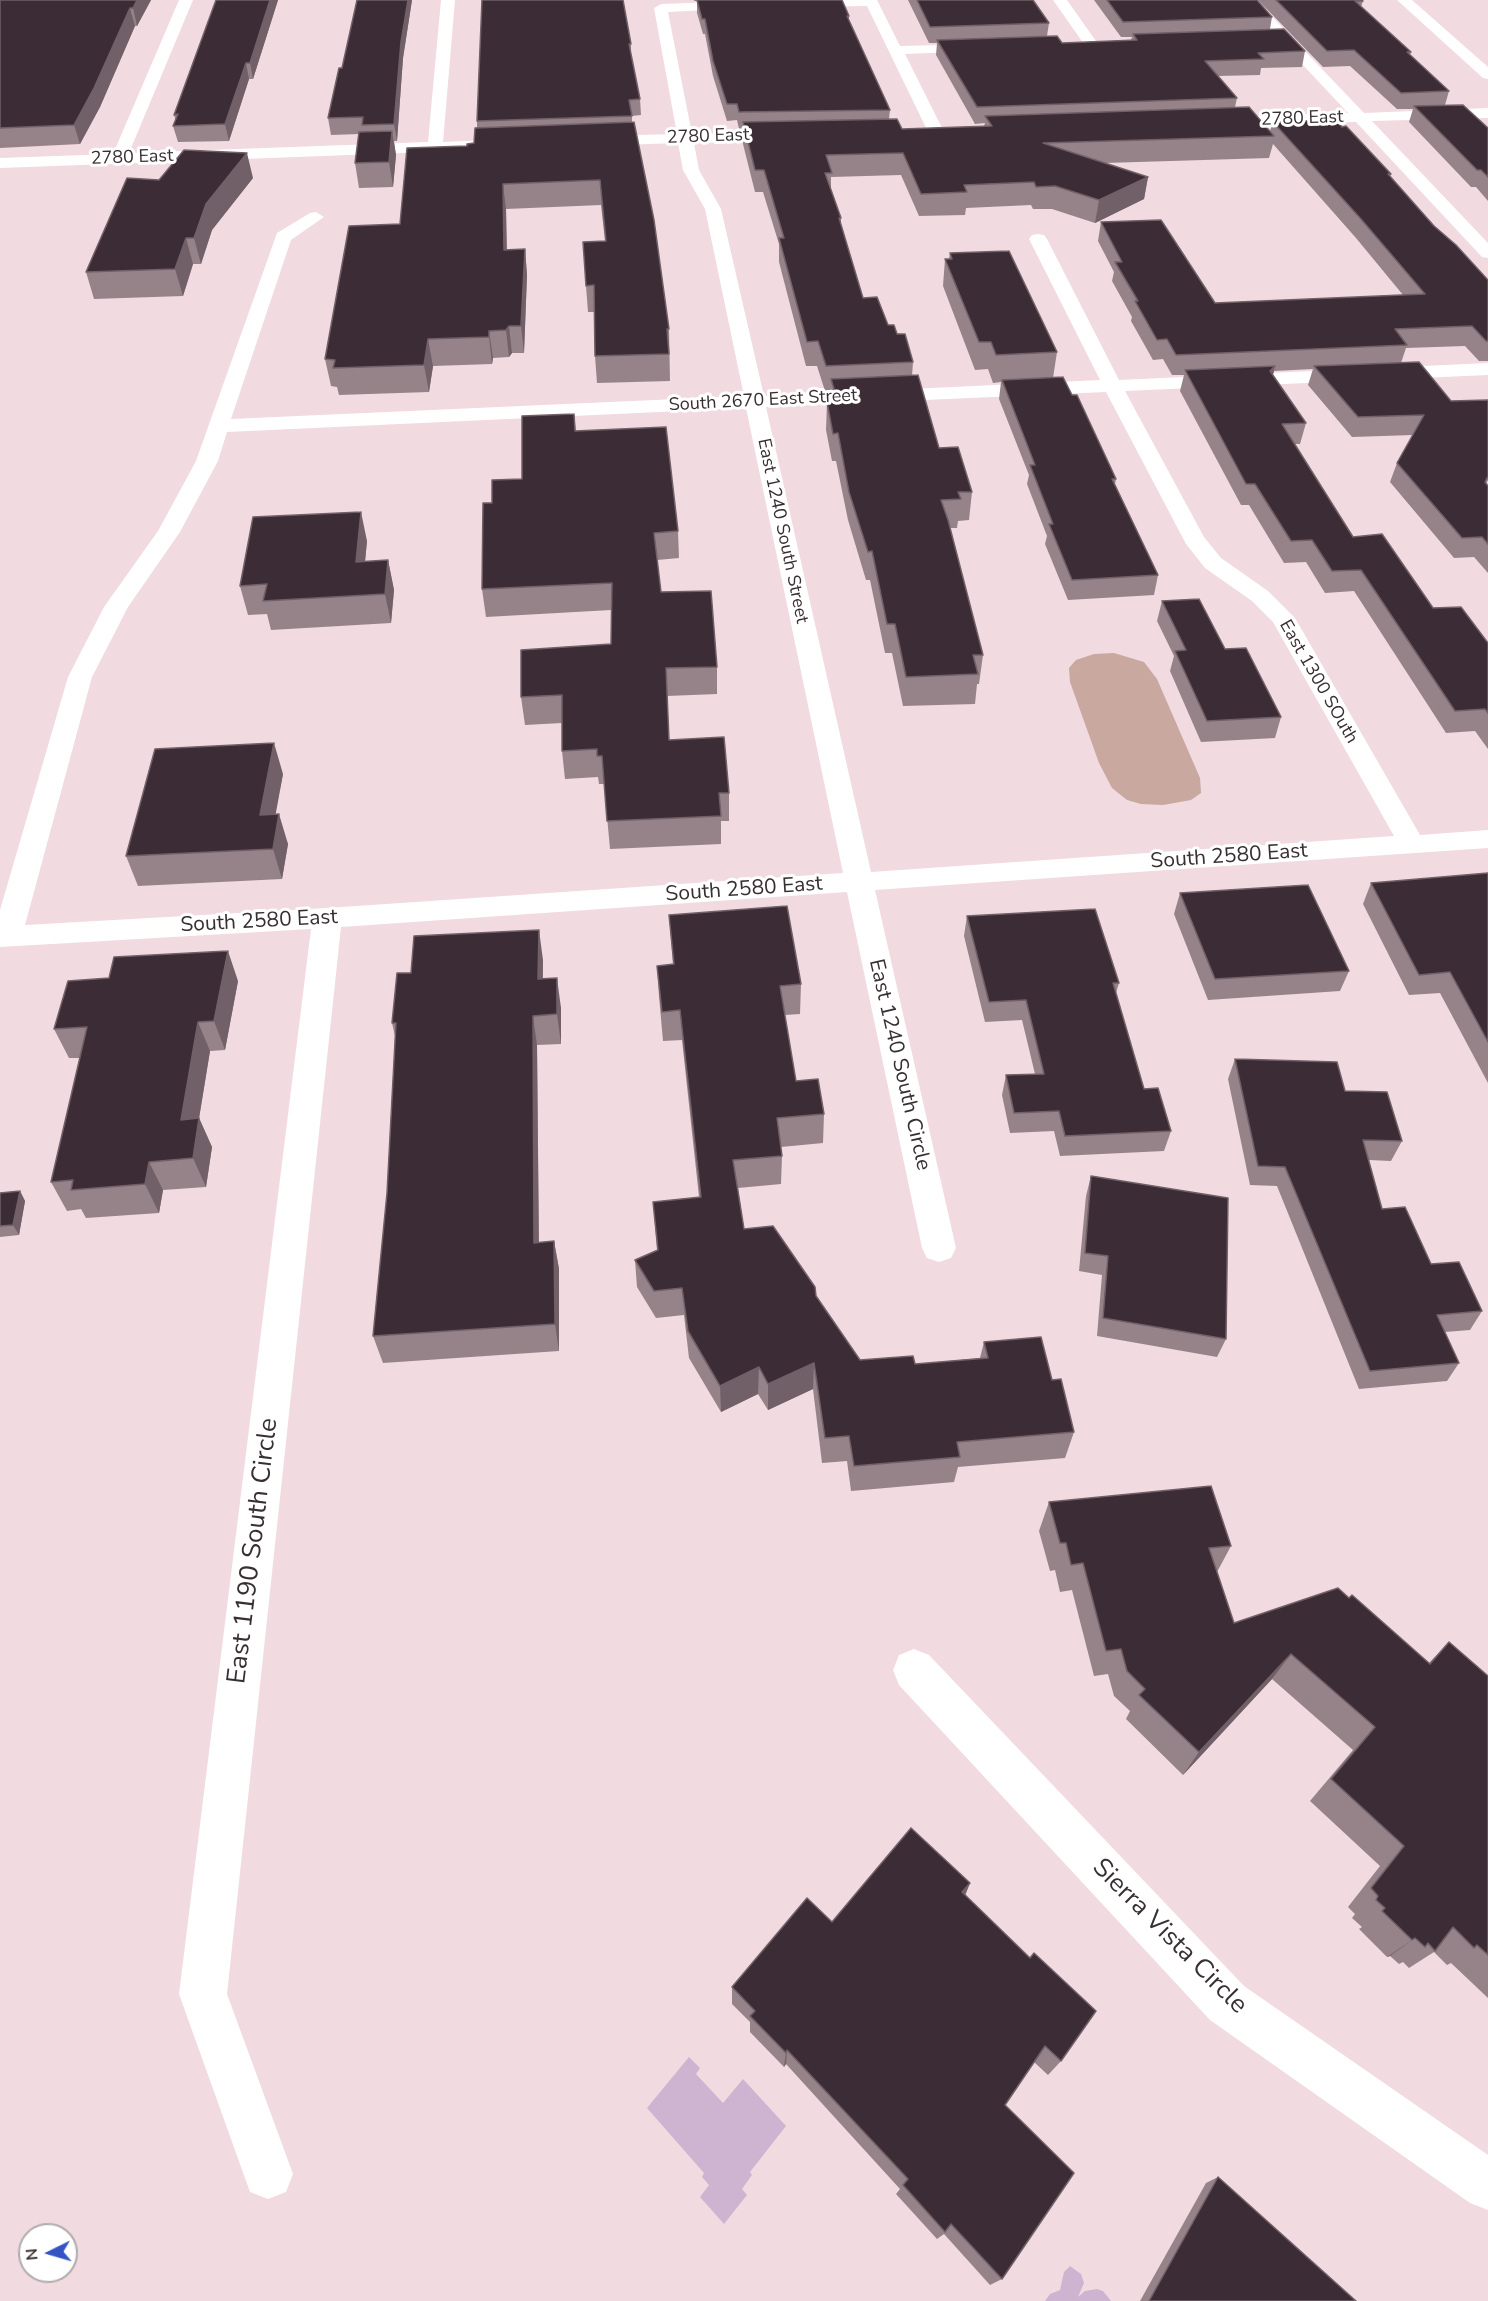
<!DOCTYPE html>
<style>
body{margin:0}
#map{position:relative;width:1488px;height:2301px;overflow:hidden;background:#f1dae0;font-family:"Nunito Sans",sans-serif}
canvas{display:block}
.north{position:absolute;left:18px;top:2223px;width:60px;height:60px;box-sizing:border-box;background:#fff;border:2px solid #afacad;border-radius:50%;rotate:265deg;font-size:16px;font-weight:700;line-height:24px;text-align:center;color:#382f31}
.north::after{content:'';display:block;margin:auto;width:21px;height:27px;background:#3453c4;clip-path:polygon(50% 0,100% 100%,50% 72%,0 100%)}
</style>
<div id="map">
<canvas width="1488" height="2301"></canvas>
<div class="north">N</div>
</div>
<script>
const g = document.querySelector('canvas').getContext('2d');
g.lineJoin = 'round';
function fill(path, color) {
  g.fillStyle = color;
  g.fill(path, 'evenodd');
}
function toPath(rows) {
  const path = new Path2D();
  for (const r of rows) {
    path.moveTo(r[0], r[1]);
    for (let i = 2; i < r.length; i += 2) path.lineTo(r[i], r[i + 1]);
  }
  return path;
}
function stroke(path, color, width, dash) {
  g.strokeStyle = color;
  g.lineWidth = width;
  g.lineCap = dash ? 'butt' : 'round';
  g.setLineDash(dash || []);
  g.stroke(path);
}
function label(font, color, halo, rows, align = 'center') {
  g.font = font + ' "Nunito Sans",sans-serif';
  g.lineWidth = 6;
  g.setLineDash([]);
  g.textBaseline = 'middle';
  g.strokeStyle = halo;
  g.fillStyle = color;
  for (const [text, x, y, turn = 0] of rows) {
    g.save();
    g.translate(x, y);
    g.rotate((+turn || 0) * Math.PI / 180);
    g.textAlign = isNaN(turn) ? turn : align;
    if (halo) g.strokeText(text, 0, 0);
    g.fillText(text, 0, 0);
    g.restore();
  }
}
const green = toPath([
 [1114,653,1144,662,1157,679,1200,778,1201,793,1191,800,1163,805,1141,804,1127,800,1112,788,1099,763,1070,682,1069,668,1076,660,1094,654]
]);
const water = toPath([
 [689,2057,700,2068,696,2074,723,2103,743,2079,786,2126,750,2172,752,2175,742,2189,747,2195,724,2224,700,2197,709,2185,702,2177,704,2173,647,2108],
 [1070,2266,1081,2274,1084,2283,1078,2297,1085,2291,1097,2289,1103,2291,1111,2301,1045,2301,1050,2294,1060,2290,1064,2272]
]);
const street = toPath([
 [179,0,193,0,129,153,428,142,441,0,455,0,443,142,512,139,520,144,512,149,0,168,0,158,113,154,179,0],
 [793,0,877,0,900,46,985,44,987,47,985,50,980,51,905,54,944,132,941,135,931,135,928,132,867,6,797,7,790,3,793,0],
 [1053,0,1067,0,1098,44,1096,47,1086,47,1053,0],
 [1242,0,1256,0,1364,113,1488,108,1488,118,1372,121,1488,243,1488,258,1482,257,1356,122,1212,125,1209,122,1217,117,1348,113,1242,0],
 [742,1,747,2,749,5,747,8,668,12,692,134,788,131,796,136,788,141,694,143,699,170,721,209,764,396,1100,380,1029,239,1032,235,1038,234,1044,235,1047,239,1119,380,1488,363,1488,375,1125,391,1204,537,1221,558,1268,591,1295,618,1420,835,1488,830,1488,848,875,890,956,1248,951,1258,939,1262,927,1258,922,1248,847,892,341,927,227,1994,293,2174,286,2192,268,2199,250,2192,179,1994,311,929,0,947,0,910,68,677,104,607,158,531,196,461,277,233,310,213,316,212,324,217,291,240,231,419,744,396,705,209,683,170,678,143,593,146,585,141,593,136,677,134,654,8,661,4,742,1],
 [1106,392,1186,544,1205,568,1252,601,1273,622,1394,836,871,872,766,407,1106,392],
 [746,408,843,873,327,908,25,925,92,677,128,607,180,532,218,461,227,432,746,408],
 [914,1649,929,1655,1244,1986,1488,2155,1488,2210,1470,2203,1210,2020,899,1685,893,1670,899,1655,914,1649]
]);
const secondary = toPath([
 [1397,0,1412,0,1488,67,1488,79,1483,78,1397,0]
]);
const wall = toPath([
 [0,0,151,0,137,26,135,26,100,107,80,144,0,148],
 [216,0,278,0,253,79,249,79,229,141,178,142,173,126,176,121,174,115],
 [357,0,412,0,403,58,397,141,394,141,396,155,393,187,359,188,355,163,359,134,331,135,328,118,342,68],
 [482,0,631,44,631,57,640,99,641,115,632,116,632,122,669,329,670,381,597,383,595,356,594,312,588,312,586,286,605,241,601,205,506,209,507,250,525,249,527,275,524,353,512,353,509,357,493,358,492,364,433,366,429,392,339,395,337,387,331,386,325,359,400,224,467,146,474,143,477,128,477,121],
 [694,0,842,0,849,16,849,21,890,110,889,119,902,129,984,126,985,123,975,124,936,55,937,43,929,43,908,0,1033,0,1049,23,1047,36,1062,43,1131,40,1132,37,1121,37,1094,0,1257,0,1272,17,1270,29,1305,51,1302,67,1261,68,1260,75,1218,76,1237,98,1235,107,1270,131,1273,122,1391,174,1390,177,1434,226,1488,280,1488,361,1479,361,1465,346,1406,348,1401,363,1451,401,1488,400,1488,480,1486,484,1488,486,1488,573,1474,557,1454,558,1390,482,1397,463,1413,435,1352,437,1308,385,1313,369,1274,371,1273,375,1306,423,1300,444,1295,444,1353,537,1433,608,1488,643,1488,749,1475,731,1446,733,1354,591,1325,593,1306,562,1284,563,1249,505,1241,505,1180,391,1184,375,1172,375,1163,359,1153,360,1131,321,1132,317,1112,281,1114,272,1098,241,1101,222,1215,303,1403,295,1356,238,1273,144,1269,158,1105,163,1148,177,1144,199,1095,223,1052,209,1033,209,1031,205,966,208,965,215,919,216,901,175,831,177,831,190,841,218,841,225,863,298,897,334,913,362,912,376,939,448,972,492,969,520,958,521,957,528,950,528,983,655,979,684,977,684,975,704,903,706,892,653,885,653,870,580,866,580,848,520,836,461,832,461,826,430,827,402,830,402,830,391,825,391,817,366,806,366,779,262,779,244,763,192,755,192,743,144,743,129,739,129,737,120,727,121,713,76,705,34,703,34,697,13,697,1,694,1],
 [1258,0,1362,0,1363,1,1361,7,1411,52,1410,55,1449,91,1445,105,1488,128,1488,201,1476,187,1471,187,1409,122,1413,109,1397,109,1350,66,1323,67],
 [253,178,212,230,201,264,193,264,183,296,94,299,86,272,159,180],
 [950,253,1057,352,1053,378,1116,479,1115,484,1158,575,1154,595,1068,600,1045,544,1047,536,1027,484,1029,475,999,399,1001,382,993,383,988,369,975,370,943,286,945,259,949,259],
 [574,414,576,431,678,531,679,558,657,560,661,592,717,667,717,694,667,696,669,740,729,793,729,821,721,821,721,844,610,849,604,784,599,784,598,777,565,779,562,751,562,723,525,725,521,697,611,644,611,610,486,617,482,589,492,503,522,479],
 [367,541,365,562,388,560,394,590,391,623,271,630,267,614,248,615,240,586],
 [1162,601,1281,717,1275,738,1201,742,1170,671,1174,656,1157,621],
 [283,774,275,814,288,844,282,879,138,886,126,856],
 [1488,873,1488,1083,1440,993,1409,995,1363,904,1371,883],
 [1180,893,1349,971,1340,991,1208,1000,1174,914],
 [669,915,801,984,800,1014,785,1015,796,1081,824,1114,823,1143,781,1147,782,1156,781,1184,738,1188,744,1229,816,1296,860,1360,915,1364,980,1358,984,1342,1052,1380,1074,1432,1065,1458,958,1467,954,1482,851,1491,847,1461,822,1463,813,1389,768,1410,758,1394,721,1412,689,1358,684,1315,656,1318,637,1287,635,1260,657,1250,653,1202,699,1197,682,1040,663,1041,659,996,657,966,673,965],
 [967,916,1119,983,1116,993,1144,1089,1171,1131,1164,1151,1060,1156,1054,1131,1010,1133,1002,1095,1006,1075,1035,1074,1022,1020,985,1022,964,936],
 [543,960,543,978,561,1008,561,1044,537,1045,539,1242,554,1241,559,1269,559,1351,383,1363,373,1336,387,1193,395,1036,392,1023,411,973],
 [238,981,225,1050,210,1051,199,1118,212,1147,206,1187,163,1190,159,1213,86,1218,81,1209,67,1211,51,1182,80,1058,69,1058,54,1029],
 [1235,1059,1345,1091,1402,1141,1391,1161,1369,1160,1382,1209,1431,1264,1482,1311,1470,1330,1445,1332,1459,1363,1447,1381,1359,1389,1277,1186,1250,1185,1228,1079],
 [1091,1176,1226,1339,1217,1357,1097,1336,1102,1275,1079,1271,1086,1196],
 [20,1191,25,1201,19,1235,0,1237,0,1193],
 [1049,1502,1231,1546,1217,1572,1234,1623,1429,1663,1449,1642,1488,1676,1488,1998,1451,1963,1447,1965,1434,1952,1409,1968,1403,1962,1399,1964,1390,1956,1387,1957,1359,1929,1362,1927,1352,1918,1355,1914,1348,1907,1380,1866,1310,1801,1353,1750,1272,1679,1183,1775,1126,1719,1130,1711,1114,1696,1108,1674,1094,1676,1072,1590,1060,1592,1055,1570,1050,1571,1039,1531],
 [970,1883,965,1895,1061,2061,1048,2075,1034,2062,1005,2105,1002,2279,990,2285,944,2234,937,2239,896,2194,900,2189,786,2064,784,2067,750,2032,750,2022,732,2004,732,1987,832,1922],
 [1218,2177,1356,2301,1140,2301,1206,2183]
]);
const shadedWall = toPath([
 [137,0,151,0,137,26,133,8],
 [270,0,278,0,253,79,250,63],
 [408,0,412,0,403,58,397,141,394,124,401,42],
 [130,8,135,26,100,107,80,144,74,125],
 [246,63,249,79,229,141,225,124],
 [392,131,396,155,393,187,389,162],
 [247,153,253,178,212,230,201,264,194,238,206,204],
 [1148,177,1144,199,1095,223,1099,200],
 [503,184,506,209,507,276,504,250],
 [186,238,193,264,183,296,175,269],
 [525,249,527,275,524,353,521,326],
 [509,326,512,353,509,357,506,330],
 [489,331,493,358,492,364,489,337],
 [428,339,433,366,429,392,424,365],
 [1275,366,1270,387,1270,371],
 [361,512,367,541,362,591,356,562],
 [388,560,394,590,391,623,385,594],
 [274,743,283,774,270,845,260,815],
 [279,814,288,844,282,879,273,849],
 [539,930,543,960,542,1008,538,979],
 [228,951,238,981,225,1050,214,1021],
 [557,978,561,1008,561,1044,557,1014],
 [533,1016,537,1045,539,1270,534,1243],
 [198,1022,210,1051,194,1149,181,1120],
 [199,1118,212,1147,206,1187,193,1158],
 [149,1162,163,1190,159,1213,145,1184],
 [20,1191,25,1201,19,1235,13,1225],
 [554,1241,559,1269,559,1351,555,1324],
 [814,1363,813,1389,768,1410,768,1384],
 [759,1367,758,1394,721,1412,720,1386],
 [1291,1654,1272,1679,1183,1775,1199,1752],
 [970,1883,962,1903,962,1892],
 [1415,1938,1390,1956,1387,1957,1412,1940],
 [787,2050,786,2064,784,2067,786,2053]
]);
const building = toPath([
 [0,0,137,0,133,8,130,8,94,88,74,125,0,128,0,0],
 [216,0,270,0,250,63,246,63,225,124,173,126,178,114,174,115,216,0],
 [357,0,408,0,401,42,394,124,362,125,363,117,328,118,339,68,342,68,357,0],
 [482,0,623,0,631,44,629,44,640,99,629,100,632,116,477,121,482,0],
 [697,0,842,0,849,16,847,16,890,110,739,112,737,104,727,104,713,61,705,19,702,19,697,0],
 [917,0,1033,0,1049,23,930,27,917,0],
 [1107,0,1257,0,1272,17,1123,22,1107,0],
 [1276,0,1362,0,1363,1,1355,1,1411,52,1407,52,1449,91,1401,93,1354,50,1327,51,1276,0],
 [1284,29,1305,51,1258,53,1264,59,1205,61,1237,98,977,107,937,40,1057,36,1062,43,1137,40,1133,34,1284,29],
 [1463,105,1488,128,1488,177,1481,170,1477,170,1414,106,1463,105],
 [1249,107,1274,136,1043,143,1148,177,1099,200,1055,186,1036,187,1034,182,964,185,967,192,921,194,903,153,826,155,832,173,825,173,841,218,839,218,863,298,877,297,888,325,894,325,897,334,905,334,913,362,826,366,818,341,807,342,779,238,784,238,764,170,755,170,743,122,897,119,902,129,992,126,985,116,1249,107],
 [1336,120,1342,127,1346,126,1391,174,1388,174,1434,226,1456,245,1488,280,1488,341,1486,341,1472,326,1395,329,1407,345,1176,355,1167,339,1157,340,1135,301,1138,301,1115,262,1122,262,1101,222,1161,220,1215,303,1425,294,1361,219,1273,122,1336,120],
 [634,122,654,220,669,329,667,329,669,354,595,356,594,285,586,286,583,242,606,241,600,180,503,184,504,250,525,249,521,326,509,326,506,330,489,331,489,337,428,339,424,365,333,368,335,360,325,359,349,226,400,224,407,148,467,146,467,144,474,143,475,128,634,122],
 [392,131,389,162,355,163,359,132,392,131],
 [184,150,247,153,206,204,194,238,186,238,175,269,86,272,127,178,159,180,184,150],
 [1009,251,1057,352,996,355,991,342,979,342,945,259,952,259,950,253,1009,251],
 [1419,362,1451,401,1488,400,1488,476,1485,482,1488,486,1488,544,1482,537,1462,538,1397,463,1424,415,1358,417,1314,366,1419,362],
 [1275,366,1270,371,1306,423,1282,424,1353,537,1382,534,1433,608,1461,607,1488,643,1488,713,1485,709,1455,711,1361,570,1332,571,1312,540,1291,541,1255,484,1246,484,1185,370,1275,366],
 [918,375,939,448,958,447,972,492,958,492,961,499,941,500,948,520,983,655,973,655,978,674,906,677,895,624,887,624,872,551,868,552,849,492,838,433,833,434,827,402,838,402,831,379,918,375],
 [1063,377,1072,395,1077,395,1116,479,1112,479,1158,575,1072,580,1049,524,1053,524,1030,465,1035,465,1002,380,1063,377],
 [574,414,575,431,666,427,678,531,654,533,661,592,711,591,717,667,666,668,669,740,724,737,729,793,719,793,721,816,607,821,602,756,597,756,597,749,562,751,562,695,521,697,521,650,611,644,612,583,482,589,483,503,492,503,492,480,522,479,522,416,574,414],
 [361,512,356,562,388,560,385,594,263,601,267,584,240,586,253,517,361,512],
 [1199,599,1225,649,1246,648,1281,717,1207,721,1175,651,1186,650,1162,601,1199,599],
 [274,743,260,815,279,814,273,849,126,856,155,749,274,743],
 [1488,873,1488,1042,1450,972,1419,975,1371,883,1488,873],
 [1308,885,1349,971,1215,979,1180,893,1308,885],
 [787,906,801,984,780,986,796,1081,818,1079,824,1114,777,1118,782,1156,733,1160,744,1229,773,1226,815,1287,816,1296,860,1360,913,1356,915,1364,988,1358,984,1342,1041,1337,1052,1380,1061,1379,1074,1432,957,1442,960,1457,854,1466,849,1436,825,1438,814,1363,768,1384,759,1367,720,1386,688,1331,682,1288,654,1291,635,1260,658,1250,653,1202,701,1197,680,1010,662,1012,657,966,674,964,669,915,787,906],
 [1095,909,1119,983,1113,983,1144,1089,1158,1088,1171,1131,1065,1136,1059,1111,1014,1113,1006,1075,1044,1074,1026,1000,989,1002,967,916,1095,909],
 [539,930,538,979,557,978,557,1014,533,1016,534,1243,554,1241,555,1324,373,1336,387,1193,396,1023,392,1023,397,973,411,973,414,936,539,930],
 [228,951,214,1021,198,1022,181,1120,199,1118,193,1158,149,1162,145,1184,71,1190,73,1180,51,1182,87,1027,54,1029,68,981,109,978,114,957,228,951],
 [1235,1059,1337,1062,1345,1091,1387,1092,1402,1141,1363,1140,1382,1209,1405,1207,1431,1264,1459,1262,1482,1311,1437,1315,1459,1363,1370,1371,1285,1167,1258,1166,1235,1059],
 [1091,1176,1228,1198,1226,1339,1103,1318,1108,1256,1085,1253,1091,1176],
 [20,1191,13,1225,0,1226,0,1193,20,1191],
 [1211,1486,1231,1546,1209,1548,1234,1623,1338,1588,1349,1598,1352,1595,1430,1664,1449,1642,1488,1676,1488,1955,1477,1945,1474,1948,1453,1927,1435,1951,1428,1943,1425,1947,1415,1938,1412,1940,1382,1911,1385,1908,1376,1900,1378,1896,1371,1888,1404,1846,1331,1779,1375,1727,1291,1654,1199,1752,1139,1695,1145,1689,1127,1671,1121,1649,1106,1651,1083,1563,1071,1565,1066,1543,1060,1543,1049,1502,1211,1486],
 [911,1828,970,1883,962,1892,1030,1958,1034,1953,1096,2011,1061,2061,1045,2046,1005,2105,1074,2173,1002,2279,951,2224,945,2232,903,2185,908,2179,787,2050,786,2053,750,2016,755,2011,732,1987,807,1898,832,1922,911,1828],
 [1218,2177,1356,2301,1149,2301,1218,2177]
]);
const farStreetnames = [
 ["2780 East",1302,119,-2],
 ["2780 East",708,137,-2],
 ["2780 East",132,158,-2],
 ["South 2670 East Street",763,401,-3],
 ["East 1240 South Street",782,531,78],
 ["East 1300 SOuth",1318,682,60]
];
const streetNames = [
 ["South 2580 East",1229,857,-4],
 ["South 2580 East",744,890,-4],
 ["South 2580 East",259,922,-3],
 ["East 1240 South Circle",899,1065,77]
];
const nearStreetnames = [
 ["East 1190 South Circle",254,1551,-83],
 ["Sierra Vista Circle",1169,1937,45]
];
fill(green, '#c8a89f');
fill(water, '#cfb4d2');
fill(street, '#fff');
fill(secondary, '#fff');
fill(wall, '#96838a');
fill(shadedWall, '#726068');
fill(building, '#3b2c35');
stroke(building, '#726068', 1.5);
label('18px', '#382f31', '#fff', farStreetnames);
label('21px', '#382f31', '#fff', streetNames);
label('26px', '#382f31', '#fff', nearStreetnames);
</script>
